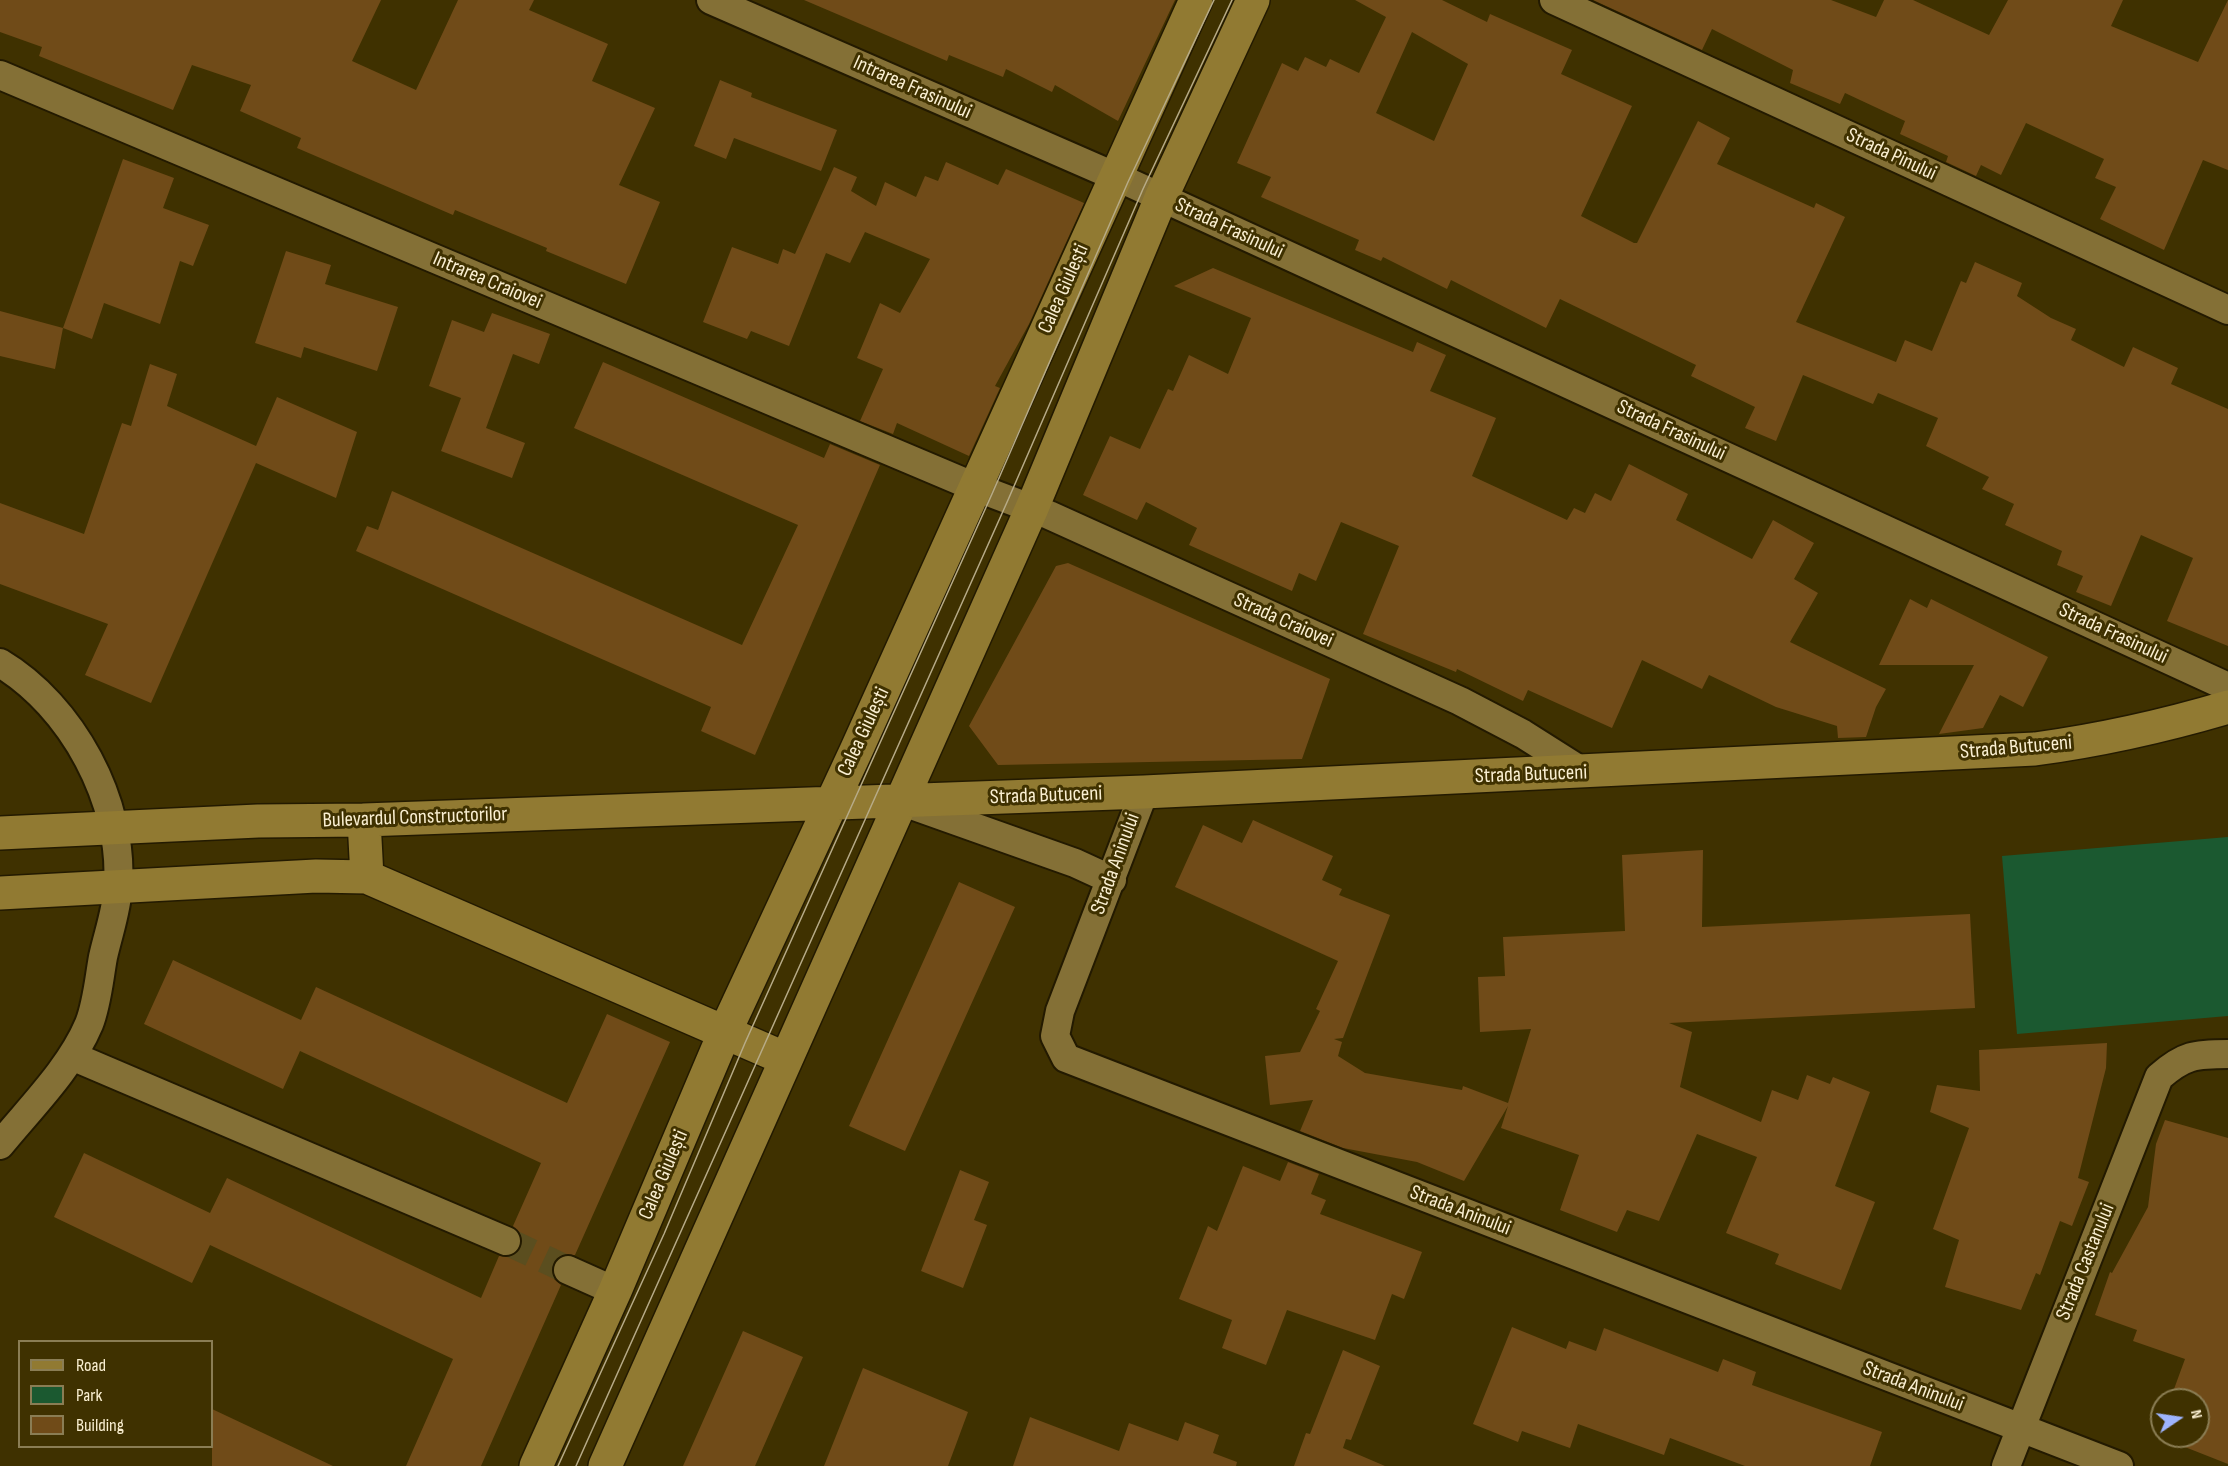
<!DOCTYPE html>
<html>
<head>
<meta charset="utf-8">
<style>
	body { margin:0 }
	#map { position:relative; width:2228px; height:1466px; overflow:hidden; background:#3f3100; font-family:"Sofia Sans Condensed",sans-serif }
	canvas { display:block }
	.legend { position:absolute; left:18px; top:1340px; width:195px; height:108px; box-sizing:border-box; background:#3f3100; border:2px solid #8a7d54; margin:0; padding:8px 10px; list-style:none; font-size:18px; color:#faefd1 }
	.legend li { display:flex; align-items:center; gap:12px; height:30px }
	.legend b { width:30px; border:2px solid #8a7d54 }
	.north { position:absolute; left:2150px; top:1388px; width:60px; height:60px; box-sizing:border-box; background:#3f3100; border:2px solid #8a7d54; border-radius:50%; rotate:77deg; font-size:16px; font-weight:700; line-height:24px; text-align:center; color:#faefd1 }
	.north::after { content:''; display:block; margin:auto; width:21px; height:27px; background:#9eb4fd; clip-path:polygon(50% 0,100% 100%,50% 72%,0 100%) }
</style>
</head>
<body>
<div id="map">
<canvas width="2228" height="1466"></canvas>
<ul class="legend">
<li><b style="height:8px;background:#917a32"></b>Road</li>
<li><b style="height:16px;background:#1b5930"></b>Park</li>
<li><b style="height:16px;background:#704b18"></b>Building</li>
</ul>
<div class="north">N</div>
</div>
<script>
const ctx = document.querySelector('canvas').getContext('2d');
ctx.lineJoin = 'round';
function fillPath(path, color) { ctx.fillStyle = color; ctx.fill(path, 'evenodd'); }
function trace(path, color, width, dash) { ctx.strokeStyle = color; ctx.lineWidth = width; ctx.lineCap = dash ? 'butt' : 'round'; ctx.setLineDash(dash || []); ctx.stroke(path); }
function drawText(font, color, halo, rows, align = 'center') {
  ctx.font = font + ' "Sofia Sans Condensed",sans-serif'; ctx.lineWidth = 6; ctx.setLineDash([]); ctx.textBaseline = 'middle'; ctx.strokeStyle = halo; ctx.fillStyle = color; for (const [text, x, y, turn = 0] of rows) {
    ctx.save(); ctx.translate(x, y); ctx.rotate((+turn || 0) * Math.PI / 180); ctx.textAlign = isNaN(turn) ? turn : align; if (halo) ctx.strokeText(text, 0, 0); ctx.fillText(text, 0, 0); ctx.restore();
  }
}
fillPath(new Path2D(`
	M 2228,837 L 2228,1016 L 2017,1034 L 2002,856 Z`), '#1b5930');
fillPath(new Path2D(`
	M 0,0 L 381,0 L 352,61 L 416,90 L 458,0 L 534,0 L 529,10 L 608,44 L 592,81 L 655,108 L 619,185 L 660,202 L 626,284 L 546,251 L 547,248 L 455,210 L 453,215 L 297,148 L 301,138 L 240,111 L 251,85 L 192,65 L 173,110 L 39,56 L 42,47 L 0,32 Z
	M 804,0 L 1175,0 L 1118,121 L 1055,85 L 1052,92 L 1006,69 L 1003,77 L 949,55 L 947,61 Z
	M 1355,0 L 1442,0 L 1487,22 L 1490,14 L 1572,50 L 1561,74 L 1632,106 L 1581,216 L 1634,243 L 1637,243 L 1698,121 L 1730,138 L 1717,164 L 1814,208 L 1816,203 L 1845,217 L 1796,322 L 1896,362 L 1905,340 L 1932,351 L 1961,281 L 1966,283 L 1975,262 L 2022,283 L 2017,296 L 2051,318 L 2076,329 L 2071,340 L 2124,367 L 2133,347 L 2178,368 L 2171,384 L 2228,409 L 2228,646 L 2167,621 L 2193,558 L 2141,535 L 2111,606 L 2076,592 L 2083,576 L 2057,565 L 2062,551 L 2005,525 L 2014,504 L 1982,489 L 1989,477 L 1926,446 L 1938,418 L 1878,393 L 1873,404 L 1803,375 L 1776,441 L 1745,428 L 1755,407 L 1691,376 L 1696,365 L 1560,299 L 1546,328 L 1451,280 L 1447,289 L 1383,257 L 1381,261 L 1355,250 L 1359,240 L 1261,197 L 1271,177 L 1237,163 L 1282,63 L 1298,71 L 1305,57 L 1326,67 L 1330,59 L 1359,73 L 1386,17 ZM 1412,32 L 1468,64 L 1434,141 L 1376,113 Z
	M 1593,0 L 1831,0 L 1876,17 L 1884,0 L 1913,0 L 1989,35 L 2008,0 L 2123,0 L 2111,26 L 2198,62 L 2228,0 L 2228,170 L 2203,160 L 2164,250 L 2100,219 L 2116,187 L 2095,178 L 2104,159 L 2026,123 L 2001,175 L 1981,165 L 1976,176 L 1946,162 L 1948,156 L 1900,134 L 1905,121 L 1845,93 L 1840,104 L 1790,83 L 1793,70 L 1712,29 L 1702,50 Z
	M 720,80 L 752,93 L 751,97 L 837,130 L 821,171 L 734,138 L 726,159 L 694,146 Z
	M 123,159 L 174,178 L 163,208 L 209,225 L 193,266 L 180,261 L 160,324 L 104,303 L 92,339 L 63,328 Z
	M 946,162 L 998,185 L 1006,169 L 1084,203 L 1029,324 L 995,386 L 1000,388 L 969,456 L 897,423 L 893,434 L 860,421 L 883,369 L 857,358 L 880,303 L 900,313 L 930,259 L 865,232 L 850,263 L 826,253 L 789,346 L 751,331 L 747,339 L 703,322 L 732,247 L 778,264 L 783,249 L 795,254 L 834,167 L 857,177 L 851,191 L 876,206 L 885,182 L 916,197 L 925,176 L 938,181 Z
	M 286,251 L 331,265 L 325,284 L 398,307 L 377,371 L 304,347 L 301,358 L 255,343 Z
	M 1213,268 L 1413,352 L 1417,342 L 1446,355 L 1430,391 L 1496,418 L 1472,476 L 1567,520 L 1574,508 L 1585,513 L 1595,493 L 1611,501 L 1629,464 L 1688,494 L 1676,520 L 1752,559 L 1773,520 L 1814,543 L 1794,579 L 1818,593 L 1790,642 L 1886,689 L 1876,707 L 1866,737 L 1838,738 L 1837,726 L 1776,707 L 1709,675 L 1702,689 L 1642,660 L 1612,728 L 1528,690 L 1523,701 L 1457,669 L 1456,672 L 1363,634 L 1399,546 L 1341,522 L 1316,581 L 1299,573 L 1292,591 L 1189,545 L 1197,528 L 1146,502 L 1137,520 L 1083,495 L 1110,436 L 1140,449 L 1168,389 L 1173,391 L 1189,355 L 1228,374 L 1251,318 L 1174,286 Z
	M 0,311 L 63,328 L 55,369 L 0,356 Z
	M 492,313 L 550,334 L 539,364 L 513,354 L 486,428 L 525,443 L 512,478 L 441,451 L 461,398 L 429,386 L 452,320 L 484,332 Z
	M 603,362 L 824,458 L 830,444 L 880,465 L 755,755 L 701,731 L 711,707 L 356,551 L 367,526 L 378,530 L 392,491 L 742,645 L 798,525 L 574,428 Z
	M 150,364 L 177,374 L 167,406 L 256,446 L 277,397 L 357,432 L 336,498 L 256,463 L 151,703 L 85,675 L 108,624 L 0,584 L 0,503 L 84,534 L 122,423 L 131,426 Z
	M 1068,563 L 1330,679 L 1302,759 L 998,765 L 969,726 L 1056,566 Z
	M 1910,599 L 1927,608 L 1931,599 L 2048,657 L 2023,707 L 2000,695 L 1983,728 L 1939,734 L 1974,665 L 1879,665 Z
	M 1253,820 L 1333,856 L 1322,880 L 1342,889 L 1339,895 L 1390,915 L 1343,1038 L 1334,1039 L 1342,1042 L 1338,1056 L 1365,1073 L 1462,1090 L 1463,1086 L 1508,1103 L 1531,1029 L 1480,1032 L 1478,977 L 1505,976 L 1503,937 L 1625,931 L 1622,855 L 1703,850 L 1702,927 L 1970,914 L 1975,1008 L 1669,1023 L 1692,1032 L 1680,1087 L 1761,1122 L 1772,1090 L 1798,1100 L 1807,1075 L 1830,1084 L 1833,1077 L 1870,1092 L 1835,1186 L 1875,1202 L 1841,1290 L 1775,1264 L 1779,1254 L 1726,1233 L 1757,1157 L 1697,1134 L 1659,1221 L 1627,1210 L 1617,1232 L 1560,1210 L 1579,1155 L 1501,1128 L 1508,1106 L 1464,1181 L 1417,1162 L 1343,1148 L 1300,1131 L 1313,1100 L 1270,1105 L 1265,1056 L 1300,1052 L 1320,1011 L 1316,1009 L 1338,961 L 1175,887 L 1203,825 L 1242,843 Z
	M 959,882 L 1015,907 L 905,1151 L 849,1126 Z
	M 173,960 L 301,1020 L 316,987 L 567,1103 L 607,1014 L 670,1042 L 575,1255 L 559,1256 L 553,1264 L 554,1279 L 561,1285 L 481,1466 L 406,1466 L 453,1359 L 210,1245 L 192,1283 L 54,1217 L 84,1153 L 210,1213 L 227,1178 L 481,1298 L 499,1256 L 509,1257 L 521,1248 L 522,1238 L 513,1226 L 541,1163 L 300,1051 L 283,1089 L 144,1024 Z
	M 2107,1043 L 2106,1068 L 2078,1178 L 2089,1182 L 2072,1226 L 2060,1221 L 2040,1275 L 2036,1273 L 2021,1310 L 1945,1287 L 1959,1240 L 1933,1229 L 1969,1128 L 1930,1112 L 1937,1085 L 1980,1091 L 1979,1050 Z
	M 2165,1120 L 2228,1138 L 2228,1464 L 2157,1436 L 2162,1422 L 2162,1436 L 2198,1436 L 2198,1400 L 2170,1400 L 2185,1359 L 2133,1341 L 2137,1330 L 2095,1315 L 2110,1272 L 2112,1273 L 2148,1207 L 2156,1144 Z
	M 1288,1162 L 1319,1174 L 1311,1194 L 1326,1200 L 1320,1214 L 1422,1252 L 1404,1299 L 1392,1294 L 1375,1340 L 1287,1310 L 1266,1365 L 1222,1348 L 1232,1320 L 1179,1299 L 1208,1226 L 1217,1231 L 1243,1166 L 1280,1181 Z
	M 960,1170 L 989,1182 L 974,1220 L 987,1225 L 963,1288 L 921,1271 Z
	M 1512,1327 L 1566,1349 L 1569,1341 L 1596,1351 L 1604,1328 L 1718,1372 L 1723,1359 L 1756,1372 L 1752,1385 L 1882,1432 L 1870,1466 L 1745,1466 L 1670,1438 L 1664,1455 L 1578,1424 L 1570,1448 L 1522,1431 L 1518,1442 L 1473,1424 Z
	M 743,1331 L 803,1357 L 755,1466 L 683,1466 Z
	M 1343,1350 L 1380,1366 L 1351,1440 L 1346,1439 L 1343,1448 L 1385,1466 L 1294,1466 L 1306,1433 L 1310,1434 Z
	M 863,1368 L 968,1412 L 948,1466 L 824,1466 Z
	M 212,1409 L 333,1466 L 212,1466 Z
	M 1030,1417 L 1119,1451 L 1129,1423 L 1178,1441 L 1185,1422 L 1219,1435 L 1213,1453 L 1237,1462 L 1236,1466 L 1013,1466 Z`), '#704b18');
trace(new Path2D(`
	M 506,1241 L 568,1270`), '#5b4e1f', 28, [28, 14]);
const street = new Path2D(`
	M 711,0 L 1128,182 L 2228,687
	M 1554,0 L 2228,310
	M 0,75 L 975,487 L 1049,515 L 1460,701 L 1523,734 L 1583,772
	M 0,663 C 72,706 124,802 118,886 C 117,910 108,934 103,957 C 99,979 97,1004 89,1024 C 70,1069 31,1107 0,1145
	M 1144,792 L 1060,1011 L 1055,1036 L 1066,1058 L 2119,1466
	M 906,803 L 1075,863 L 1112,880
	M 72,1056 L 506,1241
	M 568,1270 L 615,1291
	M 2006,1466 L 2159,1077 C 2184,1055 2195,1054 2228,1054`);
const secondary = new Path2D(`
	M 364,820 L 367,877
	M 0,833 L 258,821 L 364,820 L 1144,792 L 2035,749 C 2101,740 2164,726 2228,707
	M 0,893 L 316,876 L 367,877 L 786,1059
	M 536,1466 L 615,1291 L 724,1034 L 855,753 L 1196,0
	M 605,1466 L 1032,508 L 1161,198 L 1253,0`);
trace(street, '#231a00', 32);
trace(secondary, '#231a00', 36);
trace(street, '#847036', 28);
trace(secondary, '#917a32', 33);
trace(new Path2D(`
	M 558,1466 L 664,1234 L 745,1043 L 992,494 L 1128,182 L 1214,0
	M 576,1466 L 1008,500 L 1143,189 L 1232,0`), '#b7ab87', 1.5);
drawText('21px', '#faefd1', '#3f3100', [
	["Intrarea Frasinului",912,88,24],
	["Strada Pinului",1891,155,25],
	["Strada Frasinului",1229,229,25],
	["Intrarea Craiovei",487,281,23],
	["Calea Giulești",1064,289,-66],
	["Strada Frasinului",1671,431,25],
	["Strada Craiovei",1283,621,24],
	["Strada Frasinului",2113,634,25],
	["Calea Giulești",864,732,-65],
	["Strada Butuceni",2016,748,-5],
	["Strada Butuceni",1531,775,-2],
	["Strada Butuceni",1046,796,-2],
	["Bulevardul Constructorilor",415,818,-2],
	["Strada Aninului",1116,864,-70],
	["Calea Giulești",664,1175,-67],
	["Strada Aninului",1460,1211,21],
	["Strada Castanului",2086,1262,-68],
	["Strada Aninului",1913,1387,21]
]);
</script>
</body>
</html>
